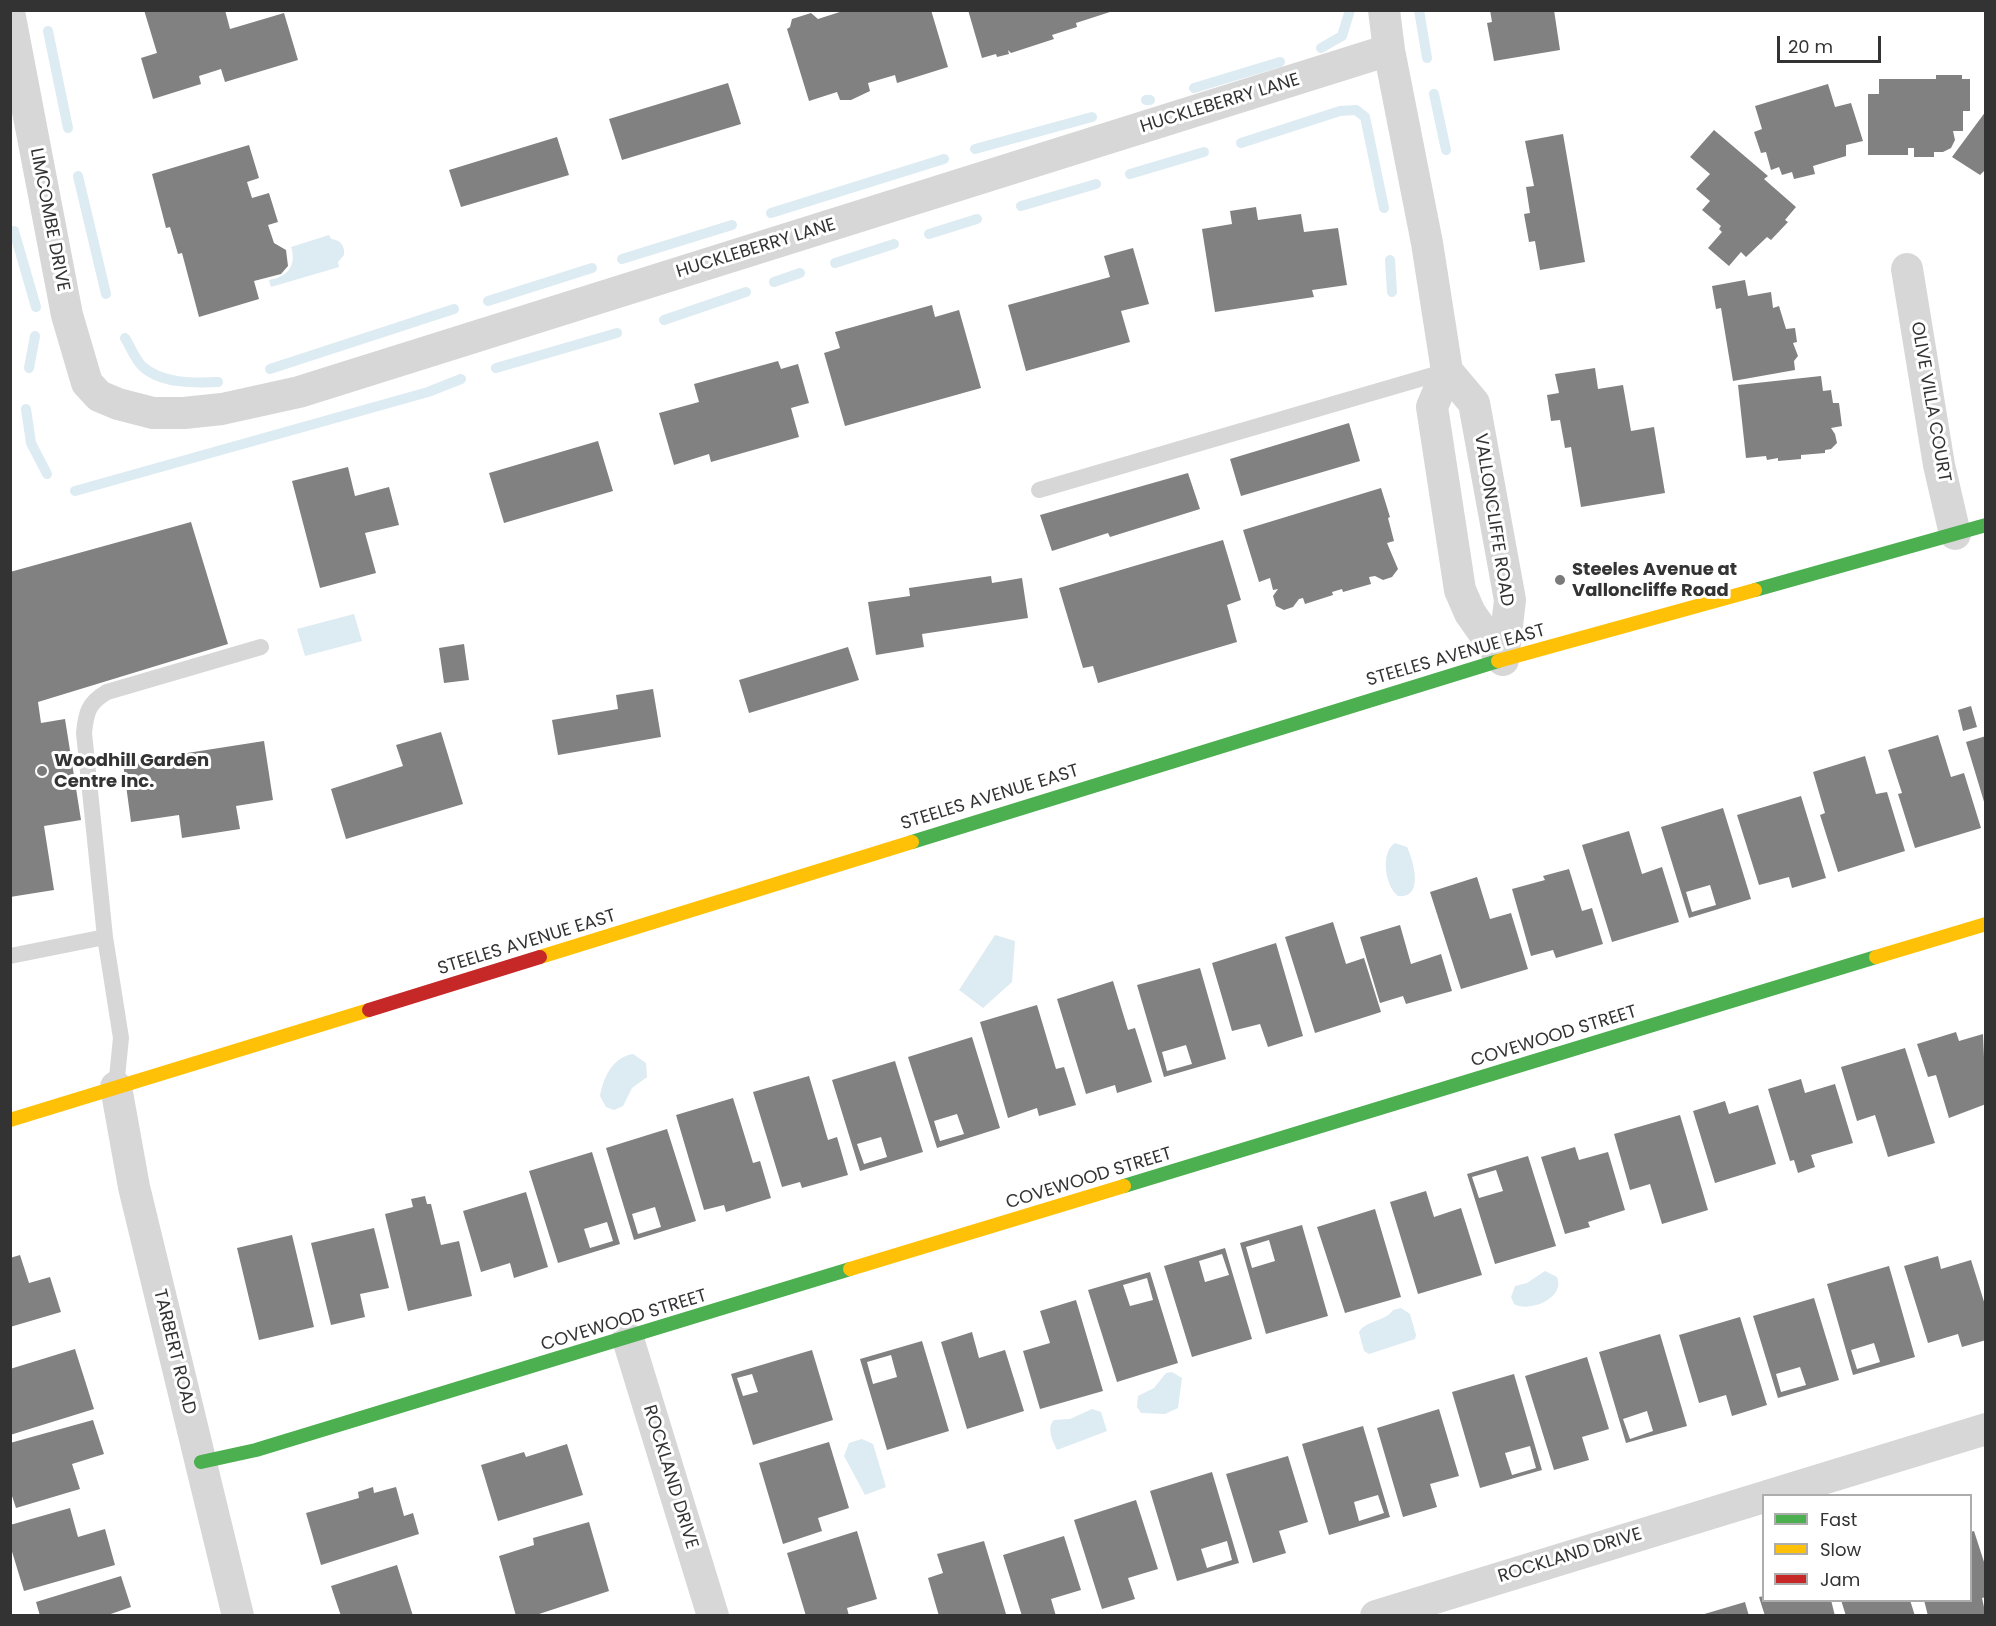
<!DOCTYPE html>
<html>
<head>
<meta charset="utf-8">
<style>
	body { margin:0 }
	#map { position:relative; width:1996px; height:1626px; overflow:hidden; background:#fff; font-family:Poppins,sans-serif }
	canvas { display:block }
	.frame { position:absolute; inset:0; border:12px solid #333; pointer-events:none }
	.legend { position:absolute; left:1762px; top:1494px; width:210px; height:108px; box-sizing:border-box; background:#fff; border:2px solid #adadad; margin:0; padding:8px 10px; list-style:none; font-size:18px; color:#333 }
	.legend li { display:flex; align-items:center; gap:12px; height:30px }
	.legend b { width:30px; border:2px solid #adadad }
	.scale { position:absolute; left:1777px; top:36px; width:104px; height:27px; box-sizing:border-box; border:3px solid #333; border-top:0; padding-left:8px; font-size:18px; line-height:21px; white-space:nowrap; color:#333; -webkit-text-stroke:4px #fff; paint-order:stroke }
</style>
</head>
<body>
<div id="map">
<canvas width="1996" height="1626"></canvas>
<div class="frame"></div>
<ul class="legend">
<li><b style="height:8px;background:#4caf50"></b>Fast</li>
<li><b style="height:8px;background:#ffc107"></b>Slow</li>
<li><b style="height:8px;background:#c62828"></b>Jam</li>
</ul>
<div class="scale">20 m</div>
</div>
<script>
const ctx = document.querySelector('canvas').getContext('2d');
ctx.lineJoin = 'round';
function fillPath(path, color) { ctx.fillStyle = color; ctx.fill(path, 'evenodd'); }
function trace(path, color, width, dash) { ctx.strokeStyle = color; ctx.lineWidth = width; ctx.lineCap = dash ? 'butt' : 'round'; ctx.setLineDash(dash || []); ctx.stroke(path); }
function drawText(font, color, halo, rows, align = 'center') {
  ctx.font = font + ' Poppins,sans-serif'; ctx.lineWidth = 6; ctx.setLineDash([]); ctx.textBaseline = 'middle'; ctx.strokeStyle = halo; ctx.fillStyle = color; for (const [text, x, y, turn = 0] of rows) {
    ctx.save(); ctx.translate(x, y); ctx.rotate((+turn || 0) * Math.PI / 180); ctx.textAlign = isNaN(turn) ? turn : align; if (halo) ctx.strokeText(text, 0, 0); ctx.fillText(text, 0, 0); ctx.restore();
  }
}
fillPath(new Path2D(`
	M 329,235 L 331,239 C 340,240 345,245 344,255 L 338,262 L 339,267 L 271,287 L 269,280 C 288,277 297,265 291,247 Z
	M 354,614 L 362,641 L 305,656 L 297,629 Z
	M 1395,843 L 1407,847 C 1414,862 1424,899 1398,896 C 1385,886 1380,852 1395,843 Z
	M 995,935 L 1015,941 L 1012,982 L 983,1008 L 959,990 Z
	M 633,1054 L 646,1063 L 647,1077 L 632,1088 L 623,1106 L 614,1110 L 606,1107 L 600,1096 C 603,1079 612,1057 633,1054 Z
	M 1545,1271 L 1557,1277 C 1566,1298 1529,1313 1514,1304 L 1511,1297 L 1515,1286 L 1527,1283 Z
	M 1401,1308 L 1410,1314 L 1416,1335 L 1415,1339 L 1369,1354 L 1364,1351 L 1359,1332 C 1366,1320 1385,1322 1393,1310 Z
	M 1172,1372 L 1182,1378 L 1178,1408 L 1165,1414 L 1141,1413 L 1137,1407 L 1138,1396 L 1154,1388 L 1166,1373 Z
	M 1092,1409 L 1101,1412 L 1107,1431 L 1057,1450 C 1053,1441 1046,1428 1054,1420 L 1070,1419 Z
	M 862,1439 L 873,1444 L 886,1487 L 865,1495 L 844,1456 L 849,1443 Z`), '#ddebf3');
trace(new Path2D(`
	M 1419,10 L 1427,58
	M 48,31 L 68,128
	M 1321,48 L 1342,36 L 1350,10
	M 1194,88 L 1280,62
	M 1434,94 L 1446,150
	M 1146,100 L 1150,100
	M 1241,143 L 1340,111 L 1356,110 L 1365,117 L 1384,208
	M 975,149 L 1092,117
	M 1130,174 L 1204,152
	M 78,176 L 106,294
	M 1021,206 L 1096,184
	M 771,213 L 944,159
	M 14,231 L 36,307
	M 929,234 L 977,219
	M 622,259 L 732,225
	M 1390,260 L 1392,292
	M 835,263 L 894,244
	M 774,282 L 800,273
	M 488,301 L 592,268
	M 664,320 L 746,292
	M 125,338 C 130,346 135,359 142,366 C 161,384 194,383 218,382
	M 29,368 L 35,336
	M 496,368 L 617,333
	M 270,369 L 454,309
	M 26,409 L 31,443 L 47,474
	M 75,491 L 428,392 L 461,379`), '#ddebf3', 10);
fillPath(new Path2D(`
	M 144,10 L 225,10 L 230,29 L 284,13 L 298,60 L 225,82 L 221,69 L 199,76 L 201,84 L 153,99 L 141,58 L 157,53 Z
	M 846,10 L 931,10 L 948,67 L 897,83 L 895,75 L 868,83 L 870,91 L 851,100 L 840,100 L 837,92 L 809,101 L 787,29 L 790,27 L 792,19 L 811,13 L 818,19 Z
	M 968,10 L 1109,10 L 1110,12 L 1076,23 L 1077,27 L 1052,35 L 1054,39 L 1011,53 L 1008,50 L 1009,54 L 997,57 L 996,54 L 982,58 Z
	M 1490,10 L 1554,10 L 1560,50 L 1494,61 L 1487,23 L 1492,22 Z
	M 1936,75 L 1962,75 L 1962,79 L 1970,79 L 1970,111 L 1963,111 L 1963,131 L 1953,131 L 1955,140 L 1951,148 L 1943,152 L 1934,152 L 1934,157 L 1914,157 L 1914,148 L 1908,148 L 1908,155 L 1868,155 L 1868,94 L 1879,94 L 1879,79 L 1936,79 Z
	M 728,83 L 741,124 L 622,160 L 609,119 Z
	M 1828,84 L 1835,107 L 1851,103 L 1863,141 L 1846,145 L 1846,156 L 1813,166 L 1815,174 L 1794,179 L 1792,172 L 1782,175 L 1779,167 L 1771,170 L 1766,152 L 1761,153 L 1754,132 L 1762,129 L 1755,106 Z
	M 1986,111 L 1986,169 L 1980,175 L 1952,157 Z
	M 1714,130 L 1768,176 L 1764,179 L 1796,207 L 1785,220 L 1788,222 L 1771,240 L 1767,237 L 1746,257 L 1741,252 L 1729,266 L 1708,248 L 1722,232 L 1719,229 L 1721,226 L 1702,210 L 1710,201 L 1696,189 L 1710,174 L 1690,157 Z
	M 1563,134 L 1585,262 L 1540,270 L 1535,241 L 1529,242 L 1524,214 L 1530,213 L 1526,187 L 1534,186 L 1525,141 Z
	M 557,137 L 569,175 L 461,207 L 449,170 Z
	M 249,145 L 259,178 L 247,182 L 252,198 L 269,193 L 278,222 L 268,225 L 274,243 L 286,250 L 288,266 L 281,274 L 254,281 L 259,299 L 199,317 L 182,253 L 178,254 L 170,227 L 166,228 L 152,174 Z
	M 1256,207 L 1258,220 L 1301,214 L 1304,232 L 1338,228 L 1347,285 L 1312,290 L 1314,297 L 1215,312 L 1202,229 L 1232,224 L 1230,211 Z
	M 1133,248 L 1149,304 L 1121,311 L 1130,342 L 1026,371 L 1008,305 L 1110,277 L 1104,256 Z
	M 1745,280 L 1748,296 L 1771,292 L 1773,308 L 1779,306 L 1786,329 L 1795,328 L 1797,342 L 1793,343 L 1798,356 L 1794,361 L 1795,370 L 1733,381 L 1721,308 L 1716,309 L 1712,286 Z
	M 932,305 L 935,317 L 959,310 L 981,388 L 845,426 L 824,353 L 840,348 L 835,332 Z
	M 778,361 L 781,369 L 798,364 L 809,403 L 791,408 L 799,437 L 711,462 L 709,454 L 674,465 L 659,413 L 699,402 L 694,384 Z
	M 1595,368 L 1598,389 L 1623,385 L 1631,431 L 1654,427 L 1665,493 L 1581,507 L 1571,447 L 1565,448 L 1560,420 L 1551,421 L 1547,395 L 1559,393 L 1555,374 Z
	M 1821,376 L 1823,391 L 1831,390 L 1833,403 L 1839,403 L 1842,426 L 1831,428 L 1835,434 L 1837,443 L 1831,449 L 1825,450 L 1825,453 L 1801,455 L 1801,459 L 1778,461 L 1778,458 L 1767,460 L 1766,456 L 1746,458 L 1738,385 Z
	M 1349,423 L 1360,461 L 1241,496 L 1230,459 Z
	M 598,441 L 613,491 L 504,523 L 489,473 Z
	M 348,467 L 355,496 L 389,487 L 399,525 L 365,533 L 376,573 L 320,588 L 292,481 Z
	M 1188,473 L 1200,509 L 1110,537 L 1108,533 L 1052,551 L 1040,515 Z
	M 1381,488 L 1390,517 L 1388,518 L 1394,541 L 1387,543 L 1398,569 L 1392,577 L 1383,580 L 1375,576 L 1369,577 L 1371,584 L 1343,592 L 1342,589 L 1332,592 L 1333,595 L 1305,604 L 1303,598 L 1299,599 L 1293,607 L 1284,610 L 1276,606 L 1273,596 L 1278,589 L 1273,590 L 1270,578 L 1259,582 L 1243,530 Z
	M 191,522 L 228,644 L 38,702 L 41,723 L 65,719 L 81,820 L 44,826 L 54,890 L 10,897 L 10,572 Z
	M 1223,540 L 1241,600 L 1227,605 L 1237,642 L 1098,683 L 1093,666 L 1083,668 L 1059,588 Z
	M 991,576 L 992,583 L 1022,578 L 1028,618 L 922,634 L 924,647 L 876,655 L 868,602 L 910,596 L 909,588 Z
	M 464,644 L 469,680 L 444,683 L 439,648 Z
	M 848,647 L 859,680 L 749,713 L 739,680 Z
	M 653,689 L 661,737 L 558,755 L 552,720 L 618,709 L 616,695 Z
	M 1971,706 L 1977,727 L 1963,731 L 1958,710 Z
	M 441,732 L 463,804 L 346,839 L 331,789 L 403,766 L 396,745 Z
	M 1938,735 L 1951,777 L 1964,773 L 1981,828 L 1915,848 L 1898,794 L 1902,793 L 1888,750 Z
	M 1986,736 L 1986,805 L 1985,805 L 1966,742 Z
	M 264,741 L 273,800 L 236,806 L 240,829 L 182,838 L 179,815 L 131,822 L 123,763 Z
	M 1865,756 L 1876,794 L 1887,792 L 1905,851 L 1838,872 L 1820,815 L 1825,813 L 1813,772 Z
	M 1801,796 L 1826,878 L 1792,888 L 1789,877 L 1759,885 L 1737,815 Z
	M 1723,808 L 1751,899 L 1689,918 L 1661,827 ZM 1710,885 L 1716,905 L 1692,912 L 1686,892 Z
	M 1629,831 L 1642,874 L 1662,867 L 1679,922 L 1612,942 L 1582,845 Z
	M 1569,869 L 1582,911 L 1592,908 L 1603,944 L 1556,958 L 1553,950 L 1531,956 L 1512,889 L 1545,880 L 1543,876 Z
	M 1477,877 L 1490,919 L 1511,913 L 1528,969 L 1461,989 L 1430,892 Z
	M 1333,922 L 1346,964 L 1364,958 L 1381,1012 L 1315,1033 L 1285,937 Z
	M 1400,925 L 1411,964 L 1441,954 L 1452,991 L 1406,1004 L 1403,996 L 1380,1003 L 1360,937 Z
	M 1276,943 L 1303,1036 L 1268,1047 L 1260,1024 L 1232,1031 L 1212,963 Z
	M 1200,968 L 1226,1059 L 1164,1077 L 1137,985 ZM 1186,1045 L 1192,1064 L 1167,1071 L 1162,1052 Z
	M 1113,981 L 1128,1030 L 1135,1028 L 1152,1082 L 1117,1093 L 1115,1085 L 1086,1094 L 1057,999 Z
	M 1037,1005 L 1056,1069 L 1064,1067 L 1076,1105 L 1039,1116 L 1037,1108 L 1008,1118 L 980,1022 Z
	M 1956,1032 L 1959,1041 L 1983,1034 L 1986,1104 L 1949,1118 L 1936,1075 L 1928,1077 L 1917,1044 Z
	M 972,1037 L 1000,1128 L 937,1148 L 908,1057 ZM 957,1114 L 964,1134 L 940,1141 L 934,1121 Z
	M 1905,1048 L 1935,1143 L 1888,1157 L 1875,1115 L 1857,1121 L 1841,1067 Z
	M 895,1061 L 923,1152 L 860,1171 L 832,1080 ZM 881,1137 L 887,1157 L 864,1164 L 857,1144 Z
	M 809,1076 L 828,1140 L 837,1137 L 848,1175 L 802,1188 L 800,1182 L 782,1187 L 753,1092 Z
	M 1801,1079 L 1805,1093 L 1835,1084 L 1853,1143 L 1811,1155 L 1815,1167 L 1798,1173 L 1794,1160 L 1790,1161 L 1768,1089 Z
	M 733,1098 L 753,1163 L 760,1161 L 771,1198 L 726,1212 L 724,1205 L 704,1210 L 676,1115 Z
	M 1725,1101 L 1729,1114 L 1758,1105 L 1776,1164 L 1715,1183 L 1693,1111 Z
	M 1680,1115 L 1708,1210 L 1662,1224 L 1650,1184 L 1630,1190 L 1614,1134 Z
	M 667,1129 L 696,1221 L 634,1240 L 606,1148 ZM 655,1207 L 661,1227 L 638,1234 L 632,1214 Z
	M 1575,1147 L 1579,1160 L 1608,1152 L 1625,1210 L 1588,1222 L 1590,1227 L 1565,1234 L 1541,1157 Z
	M 592,1152 L 620,1244 L 558,1263 L 529,1171 ZM 607,1222 L 613,1241 L 590,1248 L 584,1229 Z
	M 1528,1156 L 1556,1246 L 1495,1264 L 1467,1174 ZM 1496,1170 L 1503,1191 L 1479,1198 L 1472,1177 Z
	M 1426,1191 L 1434,1217 L 1461,1208 L 1482,1275 L 1418,1294 L 1390,1202 Z
	M 526,1192 L 548,1267 L 514,1278 L 510,1263 L 481,1272 L 463,1211 Z
	M 425,1196 L 427,1204 L 431,1204 L 441,1245 L 459,1241 L 472,1296 L 408,1311 L 385,1214 L 413,1207 L 411,1199 Z
	M 1375,1209 L 1401,1297 L 1345,1313 L 1317,1227 Z
	M 1302,1225 L 1328,1316 L 1266,1334 L 1240,1243 ZM 1269,1240 L 1275,1261 L 1252,1268 L 1246,1247 Z
	M 374,1228 L 389,1288 L 360,1294 L 365,1317 L 331,1325 L 311,1243 Z
	M 292,1235 L 314,1327 L 259,1340 L 237,1248 Z
	M 1225,1248 L 1252,1339 L 1192,1357 L 1164,1266 ZM 1222,1254 L 1229,1275 L 1205,1282 L 1199,1261 Z
	M 20,1255 L 29,1283 L 50,1277 L 61,1312 L 10,1327 L 10,1258 Z
	M 1938,1256 L 1941,1269 L 1971,1260 L 1986,1308 L 1986,1340 L 1962,1347 L 1958,1334 L 1928,1343 L 1904,1266 Z
	M 1889,1266 L 1915,1357 L 1853,1375 L 1827,1284 ZM 1874,1343 L 1880,1362 L 1857,1369 L 1851,1350 Z
	M 1150,1272 L 1178,1363 L 1117,1382 L 1088,1290 ZM 1147,1278 L 1153,1300 L 1130,1306 L 1123,1285 Z
	M 1814,1298 L 1839,1380 L 1778,1398 L 1753,1316 ZM 1800,1367 L 1806,1385 L 1781,1392 L 1776,1374 Z
	M 1076,1300 L 1103,1391 L 1040,1409 L 1023,1351 L 1050,1343 L 1040,1311 Z
	M 1740,1317 L 1767,1405 L 1732,1416 L 1726,1395 L 1699,1403 L 1679,1335 Z
	M 972,1332 L 979,1358 L 1005,1350 L 1024,1411 L 967,1429 L 941,1342 Z
	M 1660,1334 L 1687,1426 L 1626,1443 L 1599,1352 ZM 1647,1411 L 1653,1431 L 1630,1439 L 1623,1419 Z
	M 922,1341 L 949,1431 L 887,1450 L 860,1359 ZM 891,1355 L 897,1377 L 873,1384 L 867,1362 Z
	M 75,1349 L 94,1409 L 10,1435 L 10,1369 Z
	M 812,1350 L 833,1420 L 753,1445 L 731,1374 ZM 752,1374 L 758,1392 L 743,1396 L 737,1378 Z
	M 1587,1357 L 1609,1429 L 1582,1437 L 1589,1460 L 1554,1470 L 1525,1376 Z
	M 1514,1374 L 1542,1470 L 1480,1488 L 1452,1392 ZM 1530,1446 L 1536,1468 L 1512,1475 L 1505,1453 Z
	M 1439,1409 L 1459,1476 L 1430,1484 L 1437,1507 L 1403,1517 L 1377,1428 Z
	M 93,1420 L 104,1454 L 72,1464 L 80,1489 L 16,1508 L 10,1490 L 10,1443 Z
	M 1363,1426 L 1390,1517 L 1329,1535 L 1302,1444 ZM 1378,1495 L 1384,1513 L 1359,1521 L 1354,1502 Z
	M 829,1442 L 849,1508 L 818,1518 L 822,1531 L 783,1544 L 759,1463 Z
	M 567,1444 L 583,1495 L 498,1521 L 481,1465 L 524,1452 L 526,1457 Z
	M 1288,1456 L 1308,1522 L 1279,1531 L 1286,1553 L 1253,1563 L 1226,1474 Z
	M 1212,1472 L 1239,1563 L 1177,1581 L 1150,1491 ZM 1227,1541 L 1232,1560 L 1207,1568 L 1201,1549 Z
	M 373,1487 L 374,1493 L 396,1487 L 404,1516 L 413,1513 L 419,1534 L 321,1565 L 306,1513 L 359,1498 L 358,1492 Z
	M 1136,1500 L 1158,1569 L 1128,1578 L 1135,1599 L 1102,1609 L 1074,1520 Z
	M 70,1508 L 78,1537 L 105,1529 L 115,1565 L 24,1591 L 10,1545 L 10,1525 Z
	M 589,1522 L 609,1591 L 533,1616 L 516,1616 L 499,1556 L 534,1545 L 533,1538 Z
	M 857,1531 L 877,1599 L 847,1608 L 849,1616 L 806,1616 L 787,1553 Z
	M 1974,1531 L 1986,1568 L 1986,1597 L 1982,1598 L 1986,1616 L 1928,1616 L 1924,1600 L 1970,1600 L 1970,1532 Z
	M 1064,1536 L 1081,1590 L 1051,1599 L 1056,1616 L 1022,1616 L 1003,1555 Z
	M 984,1541 L 1006,1614 L 939,1616 L 928,1578 L 943,1573 L 937,1554 Z
	M 397,1565 L 413,1616 L 341,1616 L 331,1586 Z
	M 121,1576 L 131,1607 L 105,1616 L 40,1616 L 36,1602 Z
	M 1764,1596 L 1764,1600 L 1831,1600 L 1835,1616 L 1765,1616 L 1759,1597 Z
	M 1841,1600 L 1910,1600 L 1915,1616 L 1846,1616 Z
	M 1745,1602 L 1749,1616 L 1701,1616 L 1701,1615 Z`), '#818181');
trace(new Path2D(`
	M 1039,490 L 1447,371
	M 10,956 L 105,937
	M 116,1087 L 121,1038 L 105,937 L 84,733 C 86,713 88,703 107,692 L 261,647`), '#d7d7d7', 16);
trace(new Path2D(`
	M 1384,10 L 1389,50 L 1427,243 L 1447,371 L 1474,403 L 1510,600 L 1503,660
	M 10,17 L 67,315 L 87,383 L 99,396 L 118,404 L 153,413 L 184,413 L 222,409 L 299,392 L 1389,50
	M 1907,269 L 1939,465 L 1955,534
	M 1447,371 L 1432,407 L 1460,590 L 1470,613 L 1503,660
	M 116,1087 L 134,1187 L 238,1616
	M 628,1339 L 713,1616
	M 1767,1496 L 1986,1429
	M 1376,1616 L 1764,1497`), '#d7d7d7', 32);
trace(new Path2D(`
	M 1755,590 L 1986,525
	M 912,842 L 1498,661
	M 1124,1186 L 1876,957
	M 201,1462 L 256,1450 L 850,1269`), '#4caf50', 14);
trace(new Path2D(`
	M 1498,661 L 1755,590
	M 540,957 L 912,842
	M 1876,957 L 1986,924
	M 10,1120 L 369,1010
	M 850,1269 L 1124,1186`), '#ffc107', 14);
trace(new Path2D(`
	M 369,1010 L 540,957`), '#c62828', 14);
for (const [x, y, r, color] of [
	[1560,580,6,"#7a7a7a"],
	[42,771,6,"#7a7a7a"]
]) { const dot = new Path2D(); dot.arc(x, y, r, 0, 2 * Math.PI); ctx.fillStyle = color; ctx.fill(dot); trace(dot, '#fff', 2); }
drawText('18px', '#333', '#fff', [
	["HUCKLEBERRY LANE",1220,104,-17],
	["LIMCOMBE DRIVE",49,220,79],
	["HUCKLEBERRY LANE",756,249,-17],
	["OLIVE VILLA COURT",1930,402,80],
	["VALLONCLIFFE ROAD",1493,520,81],
	["STEELES AVENUE EAST",1456,656,-16],
	["STEELES AVENUE EAST",990,798,-17],
	["STEELES AVENUE EAST",527,943,-17],
	["COVEWOOD STREET",1554,1037,-17],
	["COVEWOOD STREET",1089,1179,-17],
	["COVEWOOD STREET",624,1321,-17],
	["TARBERT ROAD",174,1352,76],
	["ROCKLAND DRIVE",670,1477,73],
	["ROCKLAND DRIVE",1570,1556,-17]
]);
drawText('bold 18px', '#333', '#fff', [
	["Steeles Avenue at",1572,570],
	["Valloncliffe Road",1572,591],
	["Woodhill Garden",54,761],
	["Centre Inc.",54,782]
], 'left');
</script>
</body>
</html>
